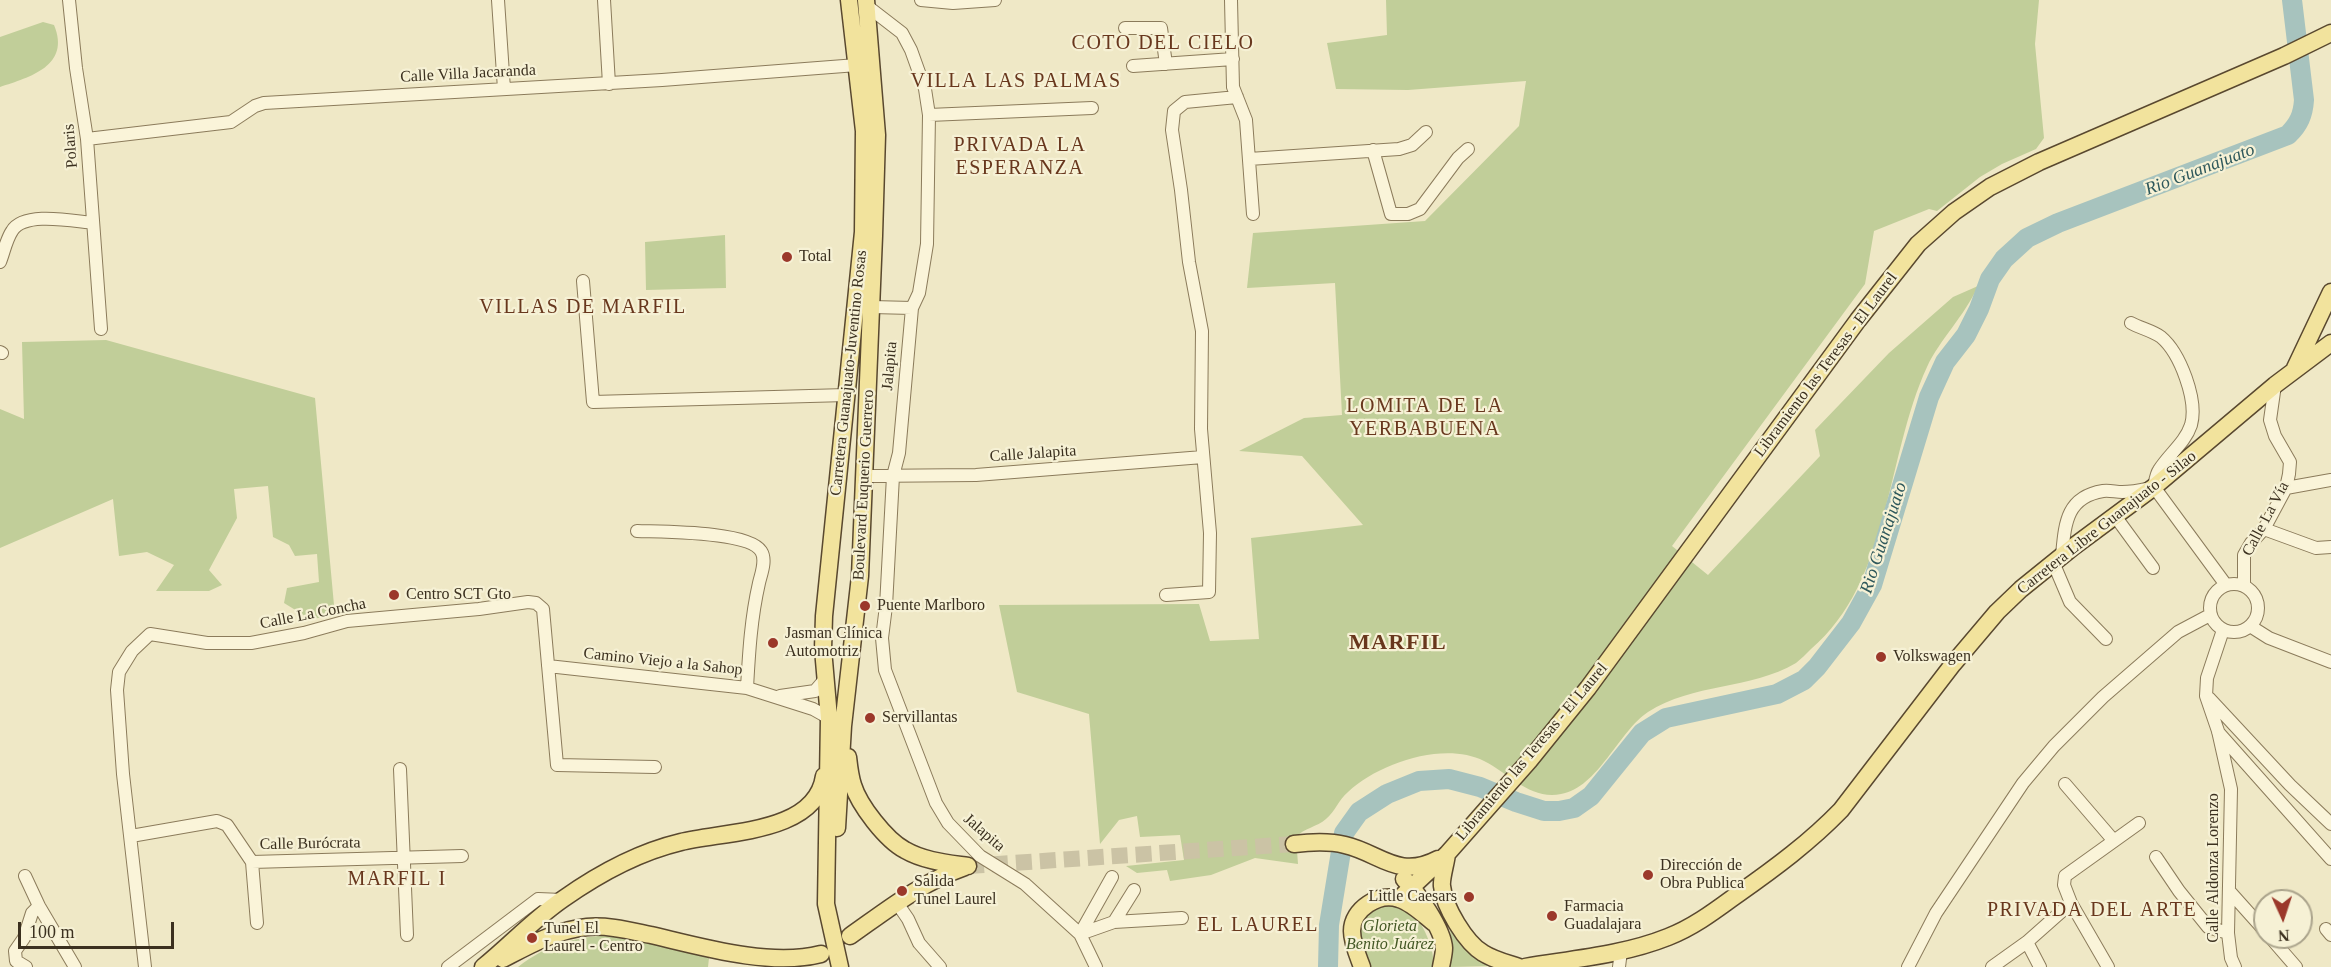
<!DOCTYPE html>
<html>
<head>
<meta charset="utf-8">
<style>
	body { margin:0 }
	#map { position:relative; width:2331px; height:967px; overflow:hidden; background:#efe8c6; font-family:"Times New Roman",serif }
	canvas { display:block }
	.north { position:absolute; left:2253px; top:889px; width:60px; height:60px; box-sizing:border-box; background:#f6f1d5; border:2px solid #aba48c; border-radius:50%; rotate:177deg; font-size:16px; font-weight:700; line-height:24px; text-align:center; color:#3b301f }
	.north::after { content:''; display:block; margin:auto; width:21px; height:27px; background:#9b382a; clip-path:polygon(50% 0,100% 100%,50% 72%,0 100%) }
	.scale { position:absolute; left:18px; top:922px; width:156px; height:27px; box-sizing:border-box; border:3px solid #3b301f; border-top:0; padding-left:8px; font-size:18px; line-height:21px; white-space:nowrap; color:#3b301f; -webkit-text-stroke:4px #f6f1d5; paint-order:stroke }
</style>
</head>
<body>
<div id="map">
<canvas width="2331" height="967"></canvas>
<div class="north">N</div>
<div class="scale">100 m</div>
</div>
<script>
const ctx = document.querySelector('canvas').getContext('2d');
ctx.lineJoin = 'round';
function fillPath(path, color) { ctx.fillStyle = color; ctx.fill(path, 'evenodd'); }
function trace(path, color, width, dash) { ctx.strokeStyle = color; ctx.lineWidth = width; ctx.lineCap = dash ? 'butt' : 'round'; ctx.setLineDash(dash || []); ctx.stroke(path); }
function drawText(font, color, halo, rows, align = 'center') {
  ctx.font = font + ' "Times New Roman",serif'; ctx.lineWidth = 4.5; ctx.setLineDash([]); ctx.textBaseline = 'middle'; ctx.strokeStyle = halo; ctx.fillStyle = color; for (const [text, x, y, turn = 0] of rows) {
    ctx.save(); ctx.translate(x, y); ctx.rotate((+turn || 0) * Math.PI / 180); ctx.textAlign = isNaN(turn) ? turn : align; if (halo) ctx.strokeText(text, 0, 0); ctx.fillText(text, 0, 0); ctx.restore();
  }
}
fillPath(new Path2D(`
	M 1386,0 L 2039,0 L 2035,44 L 2044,138 L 2036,149 L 2002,164 L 1980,177 L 1937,211 L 1929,209 L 1874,231 L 1865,284 L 1672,546 L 1708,575 L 1820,456 L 1815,430 L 1889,353 L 1953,297 L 1978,286 C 1964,317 1940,339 1927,367 C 1885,458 1891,581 1811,649 C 1806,654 1801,659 1796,663 C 1750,690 1693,683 1648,712 C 1619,731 1598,788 1561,794 C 1530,800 1510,774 1484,761 C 1444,741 1379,763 1348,792 C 1339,799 1335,812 1326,819 C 1317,827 1304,828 1296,837 L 1298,864 L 1255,858 L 1211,875 L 1170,881 L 1167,870 L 1137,873 L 1126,866 L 1184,860 L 1180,835 L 1140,837 L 1137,816 L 1119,820 L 1100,844 L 1089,714 L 1017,692 L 999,605 L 1199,604 L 1210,641 L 1259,639 L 1251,538 L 1363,525 L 1302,456 L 1239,451 L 1304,418 L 1342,415 L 1335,283 L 1247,288 L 1253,233 L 1425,221 L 1519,126 L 1526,81 L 1408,90 L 1336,89 L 1327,43 L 1387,35 Z
	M 43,22 L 54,25 C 71,66 30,77 0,87 L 0,37 Z
	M 725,235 L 726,288 L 646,290 L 645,242 Z
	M 106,340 L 315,398 L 335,616 L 310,619 L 284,603 L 287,588 L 319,582 L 317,554 L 295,556 L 289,545 L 273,537 L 268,486 L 234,489 L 237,518 L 209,570 L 222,585 L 209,591 L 156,591 L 174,565 L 147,552 L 119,556 L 113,499 L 0,548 L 0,409 L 24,419 L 22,342 Z
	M 1382,902 C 1390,905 1403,906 1409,911 C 1424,922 1434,949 1434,967 L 1367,967 L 1358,932 L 1363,914 Z
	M 1450,929 C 1462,946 1472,961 1493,966 L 1450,967 L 1452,951 Z
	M 612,935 L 635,938 L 709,958 L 708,967 L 518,967 C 548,944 574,937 612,935 Z`), '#c1ce99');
trace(new Path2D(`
	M 1328,967 L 1329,925 L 1344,833 L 1359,812 L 1387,794 L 1419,781 L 1449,779 L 1480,787 L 1516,802 L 1544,811 L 1559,811 L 1574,808 L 1591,796 L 1642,733 L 1666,718 L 1777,694 L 1804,680 L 1817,667 L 1851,623 L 1872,585 L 1929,397 L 1945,362 L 1966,335 L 1979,309 L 1990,279 L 2004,259 L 2027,238 L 2058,223 L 2288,135 C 2299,124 2303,115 2304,100 L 2292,0`), '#a7c3be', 20);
trace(new Path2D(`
	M 968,866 L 1294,844`), '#cbc3a5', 16, [16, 8]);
const minor = new Path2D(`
	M 69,0 L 76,68 L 87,139 L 101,329
	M 498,0 L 504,89
	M 604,0 L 609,84
	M 921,0 L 953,3 L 995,0
	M 1231,0 L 1233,87 L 1246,120 L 1253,214
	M 867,6 L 902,33 L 911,50 L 925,89 L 929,115 L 927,244 L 919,293 L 912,308 L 899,453 L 893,476 L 886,606 L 882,638 L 885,670 L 936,803 L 948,823 L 980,856 L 1025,884 L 1080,934 L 1114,922 L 1182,918
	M 1125,28 L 1161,28 L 1166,64
	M 1133,66 L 1233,59
	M 929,115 L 1092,108
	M 87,139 L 231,122 L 255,106 L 264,103 L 662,80 L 857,65
	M 1373,150 L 1391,214 L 1408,214 L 1420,209 L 1458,158 L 1468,149
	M 1249,159 L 1399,149 L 1412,145 L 1426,132
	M 0,262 C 4,252 6,240 12,231 C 24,211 72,221 93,223
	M 583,281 L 593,402 L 846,395
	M 872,307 L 912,308
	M 2131,323 C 2140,328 2153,331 2161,337 C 2180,353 2198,400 2191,425 C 2185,443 2169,454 2159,470 C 2156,474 2155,482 2154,487
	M 0,352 L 2,353
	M 865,476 L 976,475 L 1203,457
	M 2154,487 L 2226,585
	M 2286,488 L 2331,480
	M 2115,516 L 2153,568
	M 2264,529 L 2316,548 L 2331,547
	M 637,531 C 662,532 748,531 761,551 C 767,560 761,574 759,583 C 751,618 749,652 747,688
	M 2062,555 C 2065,524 2066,497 2103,491 C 2109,490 2116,492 2122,492 C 2132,492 2141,490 2150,488
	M 2053,562 L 2070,602 L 2106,639
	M2210 608a24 24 0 1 1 48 0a24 24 0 1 1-48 0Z
	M 2244,586 L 2244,555 L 2251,543 L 2264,529 L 2286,488 L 2289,474 L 2290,462 L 2275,436 L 2270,420 L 2275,385
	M 1166,595 L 1209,592 L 1210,533 L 1201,429 L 1202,331 L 1189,262 L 1181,190 L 1172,130 L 1174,111 L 1185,102 L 1237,97
	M 2250,626 L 2269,638 L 2331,662
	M 2223,630 L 2207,678 L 2206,696 L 2218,731 L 2231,789 L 2228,933 L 2231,958 L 2235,967
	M 548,666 L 747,688 L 813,709 L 829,718
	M 780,696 L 815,691 L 826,678
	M 2209,698 L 2290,785 L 2331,824
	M 2218,732 L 2331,859
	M 400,769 L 407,935
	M 2065,784 L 2114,841
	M 131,836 L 217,821 L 227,825 L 252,862 L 462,856
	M 2156,857 L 2179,891 L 2208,927 L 2228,933
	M 252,862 L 257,923
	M 25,876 L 39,906 L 75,967
	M 2231,893 L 2265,931
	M 897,903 L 908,919 L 919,943 L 940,967
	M 1114,922 L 1134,890
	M 2326,929 L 2331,935
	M 2270,937 L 2296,967
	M 2027,942 L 2040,967
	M 26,967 L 16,961 L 15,951 L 24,938 L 32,913 L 39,906
	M 145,967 L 123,774 L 117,690 L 119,672 L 132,651 L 150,634 L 207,643 L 251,643 L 304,633 L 347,621 L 479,609 L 528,602 L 536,603 L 543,609 L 557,765 L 655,767
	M 448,967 L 538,899 L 562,900
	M 1096,967 L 1080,934 L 1112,877
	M 1619,967 L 1621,951
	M 1908,967 L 1936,913 L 2023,783 L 2054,746 L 2103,697 L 2178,632 L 2210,615
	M 1992,967 L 2027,942 L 2071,903
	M 2108,967 L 2071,903 L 2064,885 L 2065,876 L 2139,823`);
const major = new Path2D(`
	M 2295,368 L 2331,292
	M 848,757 C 849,766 850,776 853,785 C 859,805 886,840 905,850 C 924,861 947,863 968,866
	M 837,828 L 843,726 L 860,576 L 874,236 L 877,135 L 866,0
	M 1294,844 C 1311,842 1329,841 1345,845 C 1380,853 1398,880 1438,859
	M 1447,854 C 1446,863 1441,879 1442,886 C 1444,907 1466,943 1483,953 C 1494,960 1507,963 1519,967
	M 1404,879 C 1417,892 1443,929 1444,948 C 1444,954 1442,961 1441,967
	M 1399,899 L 1447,854 L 1529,761 L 1588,688 L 1858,320 L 1918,244 L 1954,212 L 1990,187 L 2039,162 L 2284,56 L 2331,33
	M 850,936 C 887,910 922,882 965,867
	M 503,959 C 530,945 556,930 587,927 C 608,925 631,931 651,935 C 702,947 770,967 821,954
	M 483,967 C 510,945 534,919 563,899 C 597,875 639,852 681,842 C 724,831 816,834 824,776
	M 840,967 L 826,904 L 829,718 L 823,649 L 824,616 L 863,232 L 864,131 L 849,0
	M 1362,967 C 1358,956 1352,943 1352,931 C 1352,909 1379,892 1399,899 C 1412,903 1424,915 1434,923
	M 1525,967 C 1573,959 1623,955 1668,937 C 1694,927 1716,910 1738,894 C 1775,868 1810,842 1841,810 L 1953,664 L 1997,612 L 2021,589 L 2073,547 L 2154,487 L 2275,385 L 2331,343`);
trace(minor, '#8b7b5b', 14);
trace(major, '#59482f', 19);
trace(minor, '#faf4d9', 12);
trace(major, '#f2e39d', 16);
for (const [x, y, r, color] of [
	[787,257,6,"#9b382a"],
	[394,595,6,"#9b382a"],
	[865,606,6,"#9b382a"],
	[773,643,6,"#9b382a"],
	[1881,657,6,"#9b382a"],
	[870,718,6,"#9b382a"],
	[1648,875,6,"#9b382a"],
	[902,891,6,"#9b382a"],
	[1469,897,6,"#9b382a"],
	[1552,916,6,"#9b382a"],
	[532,938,6,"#9b382a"]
]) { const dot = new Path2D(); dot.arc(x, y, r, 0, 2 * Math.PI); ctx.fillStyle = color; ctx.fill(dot); trace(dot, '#f6f1d5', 2); }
drawText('16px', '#3b301f', '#f6f1d5', [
	["Calle Villa Jacaranda",468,74,-3],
	["Polaris",71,146,-95],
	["Libramiento las Teresas - El Laurel",1826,365,-53],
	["Jalapita",890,366,-85],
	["Carretera Guanajuato-Juventino Rosas",849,373,-84],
	["Calle Jalapita",1033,454,-4],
	["Boulevard Euquerio Guerrero",864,485,-87],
	["Calle La Vía",2266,519,-62],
	["Carretera Libre Guanajuato - Silao",2107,523,-38],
	["Calle La Concha",313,614,-11],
	["Camino Viejo a la Sahop",663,662,6],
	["Libramiento las Teresas - El Laurel",1532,752,-50],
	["Jalapita",984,833,41],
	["Calle Burócrata",310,844,-1],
	["Calle Aldonza Lorenzo",2214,868,-90]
]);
drawText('16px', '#3b301f', '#f6f1d5', [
	["Total",799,257],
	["Centro SCT Gto",406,595],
	["Puente Marlboro",877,606],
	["Jasman Clínica",785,634],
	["Automotriz",785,652],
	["Volkswagen",1893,657],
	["Servillantas",882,718],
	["Dirección de",1660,866],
	["Obra Publica",1660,884],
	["Salida",914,882],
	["Tunel Laurel",914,900],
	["Little Caesars",1457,897,"right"],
	["Farmacia",1564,907],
	["Guadalajara",1564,925],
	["Tunel El",544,929],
	["Laurel - Centro",544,947]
], 'left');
drawText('italic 16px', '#445825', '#f6f1d5', [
	["Glorieta",1390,927],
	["Benito Juárez",1390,945]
]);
drawText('italic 18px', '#2e585b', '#f6f1d5', [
	["Rio Guanajuato",2200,170,-21],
	["Rio Guanajuato",1884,538,-72]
]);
ctx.letterSpacing = '1.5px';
drawText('20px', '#68371d', '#f6f1d5', [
	["COTO DEL CIELO",1163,44],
	["VILLA LAS PALMAS",1016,82],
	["PRIVADA LA",1020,146],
	["ESPERANZA",1020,169],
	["VILLAS DE MARFIL",583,308],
	["LOMITA DE LA",1425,407],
	["YERBABUENA",1425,430],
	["MARFIL I",397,880],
	["PRIVADA DEL ARTE",2092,911],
	["EL LAUREL",1258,926]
]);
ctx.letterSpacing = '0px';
ctx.letterSpacing = '1.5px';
drawText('bold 22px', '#68371d', '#f6f1d5', [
	["MARFIL",1398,643]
]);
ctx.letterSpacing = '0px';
</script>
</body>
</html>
